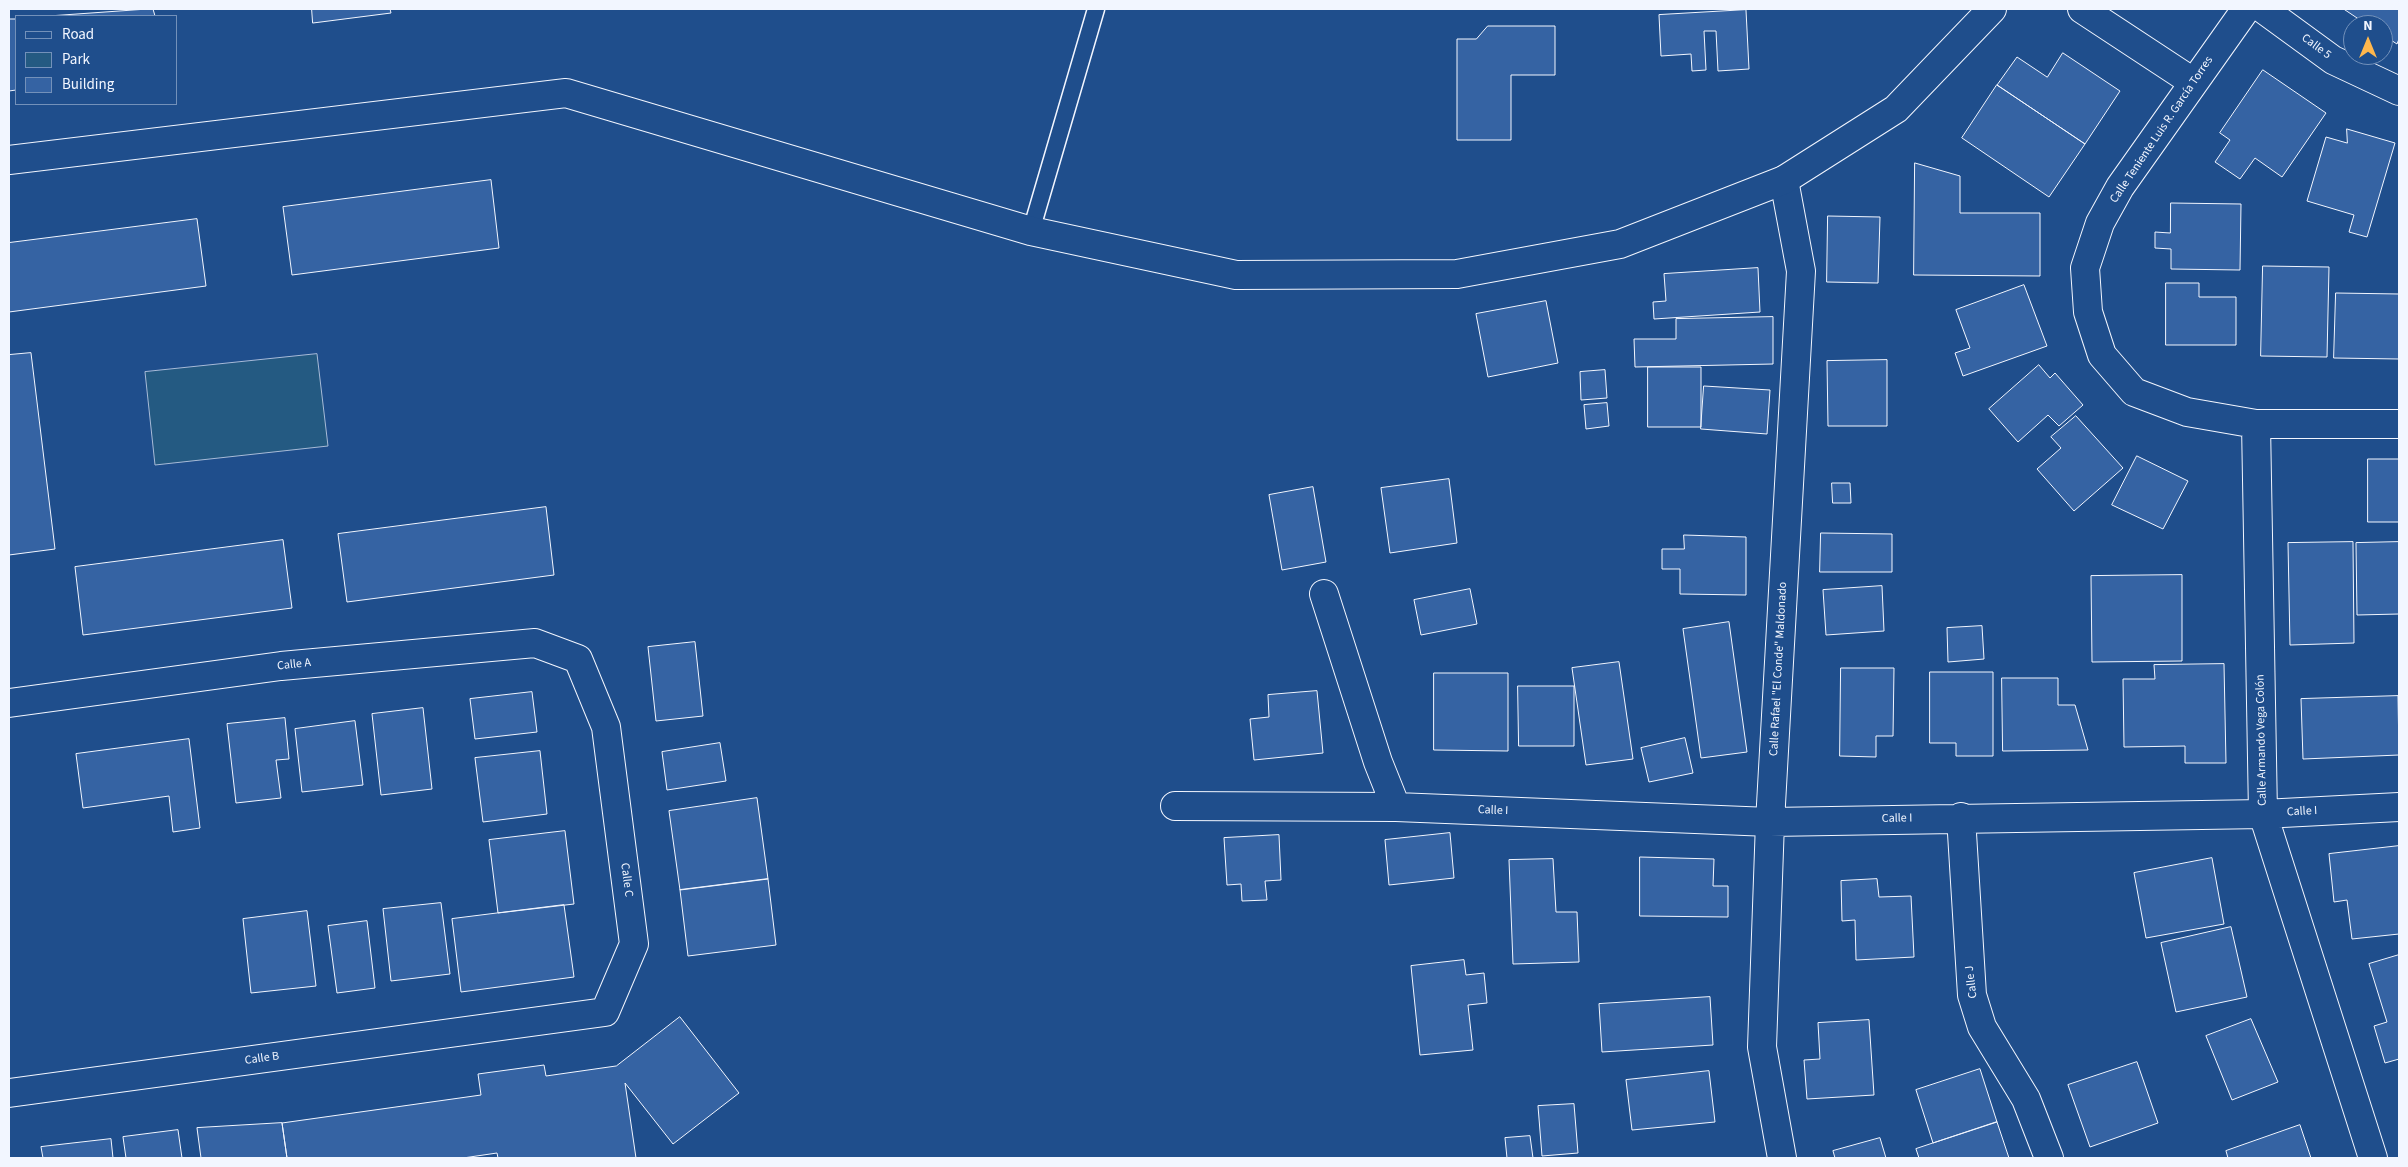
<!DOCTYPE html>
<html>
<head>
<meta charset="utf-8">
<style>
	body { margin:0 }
	#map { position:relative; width:2408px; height:1167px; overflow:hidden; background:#1f4e8c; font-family:"Source Sans 3",sans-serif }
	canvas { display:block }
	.frame { position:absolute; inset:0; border:10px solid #f2f6ff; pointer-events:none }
	.legend { position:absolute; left:15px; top:15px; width:162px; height:90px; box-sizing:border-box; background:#1f4e8c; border:1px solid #7391ba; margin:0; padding:6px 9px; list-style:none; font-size:15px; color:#f2f6ff }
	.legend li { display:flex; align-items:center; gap:10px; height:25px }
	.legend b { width:25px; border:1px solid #7391ba }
	.north { position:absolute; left:2343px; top:15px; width:50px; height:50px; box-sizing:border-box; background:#1f4e8c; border:1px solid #7391ba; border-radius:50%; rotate:0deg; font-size:14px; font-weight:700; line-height:20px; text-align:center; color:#f2f6ff }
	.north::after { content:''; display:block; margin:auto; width:18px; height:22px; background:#ffb74d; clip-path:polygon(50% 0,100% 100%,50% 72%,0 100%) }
</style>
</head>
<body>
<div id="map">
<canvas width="2408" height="1167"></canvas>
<div class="frame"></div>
<ul class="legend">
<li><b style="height:6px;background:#1f4e8c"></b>Road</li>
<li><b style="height:14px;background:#245a82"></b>Park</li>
<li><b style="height:14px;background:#3563a3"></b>Building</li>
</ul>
<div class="north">N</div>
</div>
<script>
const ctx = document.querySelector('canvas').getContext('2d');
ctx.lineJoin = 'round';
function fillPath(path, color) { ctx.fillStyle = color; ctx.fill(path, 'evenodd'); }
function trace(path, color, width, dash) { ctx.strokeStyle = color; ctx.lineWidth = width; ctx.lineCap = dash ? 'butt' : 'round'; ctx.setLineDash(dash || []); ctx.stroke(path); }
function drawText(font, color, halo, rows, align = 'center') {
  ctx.font = font + ' "Source Sans 3",sans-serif'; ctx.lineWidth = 4; ctx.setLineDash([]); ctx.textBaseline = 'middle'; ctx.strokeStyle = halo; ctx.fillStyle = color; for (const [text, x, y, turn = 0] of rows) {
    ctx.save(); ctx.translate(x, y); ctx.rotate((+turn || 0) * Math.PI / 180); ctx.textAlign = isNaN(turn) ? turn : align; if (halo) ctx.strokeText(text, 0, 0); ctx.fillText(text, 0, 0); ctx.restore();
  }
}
const green = new Path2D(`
	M 317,354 L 328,446 L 155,465 L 145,372 Z`);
fillPath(green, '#245a82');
trace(green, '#a8bbd7', 1);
const building = new Path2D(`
	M 153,9 L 155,16 L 49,16 Z
	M 312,9 L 390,9 L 391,13 L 313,23 Z
	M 2344,9 L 2399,9 L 2399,39 L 2397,44 L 2383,35 L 2383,25 L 2368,25 Z
	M 1746,10 L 1749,69 L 1718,71 L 1716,31 L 1704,31 L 1706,70 L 1692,71 L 1691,54 L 1661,56 L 1659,15 Z
	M 9,19 L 16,19 L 16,90 L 9,91 Z
	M 1488,26 L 1555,26 L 1555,75 L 1511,75 L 1511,140 L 1457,140 L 1457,39 L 1476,39 Z
	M 2063,53 L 2120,91 L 2085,144 L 1997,85 L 2017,57 L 2047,77 Z
	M 2263,70 L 2326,113 L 2282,177 L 2255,158 L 2240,179 L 2215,162 L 2230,140 L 2220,133 Z
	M 1997,85 L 2085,144 L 2049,197 L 1962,138 Z
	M 2347,129 L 2395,143 L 2367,237 L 2349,232 L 2354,215 L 2307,201 L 2326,137 L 2347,143 Z
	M 1915,163 L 1960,176 L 1960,213 L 2040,213 L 2040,276 L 1914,275 Z
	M 491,180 L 499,248 L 292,275 L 283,207 Z
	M 2171,203 L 2241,204 L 2240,270 L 2171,269 L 2171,249 L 2155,248 L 2155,232 L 2170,233 Z
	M 1828,216 L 1880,217 L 1878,283 L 1827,282 Z
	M 197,219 L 206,286 L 9,312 L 9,243 Z
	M 2263,266 L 2329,267 L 2327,357 L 2261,356 Z
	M 1758,268 L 1760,312 L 1654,319 L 1653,302 L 1666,301 L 1664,274 Z
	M 2166,283 L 2199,283 L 2199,297 L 2236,297 L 2236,345 L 2166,345 Z
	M 2024,285 L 2047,346 L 1963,376 L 1955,353 L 1970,348 L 1956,310 Z
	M 2336,293 L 2399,294 L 2399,359 L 2334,358 Z
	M 1546,301 L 1558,363 L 1488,377 L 1476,314 Z
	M 1773,317 L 1773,364 L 1635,367 L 1634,339 L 1676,339 L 1676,319 Z
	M 31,353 L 55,549 L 9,555 L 9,355 Z
	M 1887,360 L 1887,426 L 1828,426 L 1827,361 Z
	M 2039,365 L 2050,378 L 2055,373 L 2083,405 L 2059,426 L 2048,415 L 2018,442 L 1989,409 Z
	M 1648,367 L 1701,367 L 1701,427 L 1648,427 Z
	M 1605,370 L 1607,398 L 1581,400 L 1580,372 Z
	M 1704,386 L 1770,390 L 1767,434 L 1701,429 Z
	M 1607,403 L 1609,426 L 1586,429 L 1584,405 Z
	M 2076,416 L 2123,468 L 2074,511 L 2037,469 L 2061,448 L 2051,437 Z
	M 2137,456 L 2188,481 L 2163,529 L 2112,505 Z
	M 2368,459 L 2399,459 L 2399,522 L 2368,522 Z
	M 1449,479 L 1457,543 L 1390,553 L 1381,488 Z
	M 1832,483 L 1850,483 L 1851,503 L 1833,503 Z
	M 1313,487 L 1326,562 L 1282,570 L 1269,495 Z
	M 546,507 L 554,575 L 347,602 L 338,534 Z
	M 1821,533 L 1892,534 L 1892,572 L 1820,572 Z
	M 1684,535 L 1746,537 L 1746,595 L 1680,594 L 1680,569 L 1662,569 L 1662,549 L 1684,549 Z
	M 283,540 L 292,608 L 83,635 L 75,567 Z
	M 2353,542 L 2354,643 L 2290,645 L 2288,543 Z
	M 2399,542 L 2399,614 L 2357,615 L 2356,543 Z
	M 2182,575 L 2182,661 L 2092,662 L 2091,576 Z
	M 1882,586 L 1884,631 L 1826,635 L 1823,590 Z
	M 1470,589 L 1477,624 L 1421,635 L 1414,600 Z
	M 1729,622 L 1747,752 L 1701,758 L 1683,629 Z
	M 1982,626 L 1984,659 L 1948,662 L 1947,628 Z
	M 695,642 L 703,716 L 656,721 L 648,647 Z
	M 1619,662 L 1633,759 L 1586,765 L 1572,668 Z
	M 2224,664 L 2226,763 L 2185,763 L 2185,746 L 2124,747 L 2123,679 L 2155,679 L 2154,665 Z
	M 1841,668 L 1894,668 L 1893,736 L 1876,736 L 1876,757 L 1840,756 Z
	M 1930,672 L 1993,672 L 1993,756 L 1956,756 L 1956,743 L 1930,743 Z
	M 1434,673 L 1508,673 L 1508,751 L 1434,750 Z
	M 2002,678 L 2058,678 L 2058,705 L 2075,705 L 2088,750 L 2003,751 Z
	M 1518,686 L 1574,686 L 1574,746 L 1519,746 Z
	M 1317,691 L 1323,753 L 1254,760 L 1250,719 L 1269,717 L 1268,695 Z
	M 532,692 L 537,732 L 475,739 L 470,699 Z
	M 2398,696 L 2399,755 L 2303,759 L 2301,699 Z
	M 423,708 L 432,789 L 381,795 L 372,714 Z
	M 285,718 L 289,759 L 276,760 L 281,798 L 236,803 L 227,724 Z
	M 355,721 L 363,785 L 302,792 L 295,729 Z
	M 1685,738 L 1693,773 L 1649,782 L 1641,748 Z
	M 189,739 L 200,828 L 173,832 L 169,796 L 83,808 L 76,754 Z
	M 720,743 L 726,781 L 667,790 L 662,752 Z
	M 540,751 L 547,814 L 483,822 L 475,758 Z
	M 757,798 L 768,879 L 680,890 L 669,811 Z
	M 565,831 L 574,904 L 498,913 L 489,840 Z
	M 1450,833 L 1454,878 L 1389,885 L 1385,840 Z
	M 1279,835 L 1281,880 L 1265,881 L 1267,900 L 1242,901 L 1241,884 L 1227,885 L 1224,838 Z
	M 2399,846 L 2399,934 L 2352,939 L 2347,900 L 2334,902 L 2329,854 Z
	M 1640,857 L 1714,859 L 1713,886 L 1728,886 L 1728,917 L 1640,916 Z
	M 2212,858 L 2224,924 L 2146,938 L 2134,873 Z
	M 1553,859 L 1556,912 L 1577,912 L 1579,962 L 1513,964 L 1509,860 Z
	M 768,879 L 776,945 L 688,956 L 680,890 Z
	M 1877,879 L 1879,897 L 1911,896 L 1914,957 L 1856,960 L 1855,920 L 1842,921 L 1841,881 Z
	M 441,903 L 450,974 L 391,981 L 383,909 Z
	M 564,905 L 574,977 L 461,992 L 452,919 Z
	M 307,911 L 316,986 L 251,993 L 243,919 Z
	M 367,921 L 375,988 L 337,993 L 328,926 Z
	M 2231,927 L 2247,997 L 2176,1012 L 2161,943 Z
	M 2399,955 L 2399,1059 L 2385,1063 L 2374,1026 L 2387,1022 L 2369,964 Z
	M 1464,960 L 1466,975 L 1484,973 L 1487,1003 L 1468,1005 L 1473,1050 L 1420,1055 L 1411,966 Z
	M 1710,997 L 1713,1045 L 1602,1052 L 1599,1004 Z
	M 680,1017 L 739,1093 L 673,1144 L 625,1083 L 636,1158 L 498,1158 L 497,1153 L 463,1158 L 287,1158 L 282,1123 L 481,1095 L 478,1074 L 544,1065 L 546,1076 L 616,1066 Z
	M 2251,1019 L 2278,1082 L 2232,1100 L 2206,1036 Z
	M 1869,1020 L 1874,1095 L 1807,1099 L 1804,1060 L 1820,1059 L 1818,1023 Z
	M 2137,1062 L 2158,1123 L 2090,1147 L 2068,1085 Z
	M 1980,1069 L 1997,1122 L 1933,1143 L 1916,1090 Z
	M 1709,1071 L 1715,1122 L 1632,1130 L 1626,1080 Z
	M 1574,1104 L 1578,1153 L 1542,1156 L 1538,1106 Z
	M 1997,1122 L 2009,1158 L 1919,1158 L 1916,1149 Z
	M 282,1123 L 287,1158 L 201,1158 L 197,1128 Z
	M 2300,1125 L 2311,1158 L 2228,1158 L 2226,1151 Z
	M 178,1130 L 182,1158 L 126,1158 L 123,1137 Z
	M 1530,1136 L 1533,1158 L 1507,1158 L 1505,1138 Z
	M 1880,1138 L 1886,1158 L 1835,1158 L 1833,1151 Z
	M 111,1139 L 113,1158 L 43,1158 L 41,1147 Z`);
fillPath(building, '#3563a3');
trace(building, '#f2f6ff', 1);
const service = new Path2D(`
	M 1031,231 L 1096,9`);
const minor = new Path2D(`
	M 2082,9 L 2193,82
	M 2246,9 L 2120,187 L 2100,223 L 2085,268 L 2088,312 L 2102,355 L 2134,392 L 2187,412 L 2256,424 L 2399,424
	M 2263,9 L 2333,60 L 2399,91
	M 2256,424 L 2263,814 L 2373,1158
	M 1324,594 L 1378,762 L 1396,807
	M 9,703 L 281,666 L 535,643 L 578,659 L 606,727 L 634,944 L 605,1012 L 9,1093
	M 1175,806 L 1396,807 L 1770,822 L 2263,814 L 2399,807
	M 1961,817 L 1972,995 L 1982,1027 L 2026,1099 L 2049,1158
	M 1782,1158 L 1762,1047 L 1770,822 L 1801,271 L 1784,180`);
const tertiary = new Path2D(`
	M 9,160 L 566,93 L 1031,231 L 1236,275 L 1457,274 L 1620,244 L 1784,180 L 1896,109 L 1992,9`);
trace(service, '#f2f6ff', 19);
trace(minor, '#f2f6ff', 30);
trace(tertiary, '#f2f6ff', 30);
trace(service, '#1f4e8c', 16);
trace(minor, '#1f4e8c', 28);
trace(tertiary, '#1f4e8c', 28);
drawText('12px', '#f2f6ff', '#1f4e8c', [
	["Calle 5",2316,47,36],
	["Calle Teniente Luis R. García Torres",2162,130,-56],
	["Calle A",294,665,-6],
	["Calle Rafael \"El Conde\" Maldonado",1779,669,-87],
	["Calle Armando Vega Colón",2262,740,-91],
	["Calle I",1493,811,2],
	["Calle I",2302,812,-3],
	["Calle I",1897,819,-1],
	["Calle C",626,880,83],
	["Calle J",1972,982,-97],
	["Calle B",262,1059,-8]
]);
</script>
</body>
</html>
